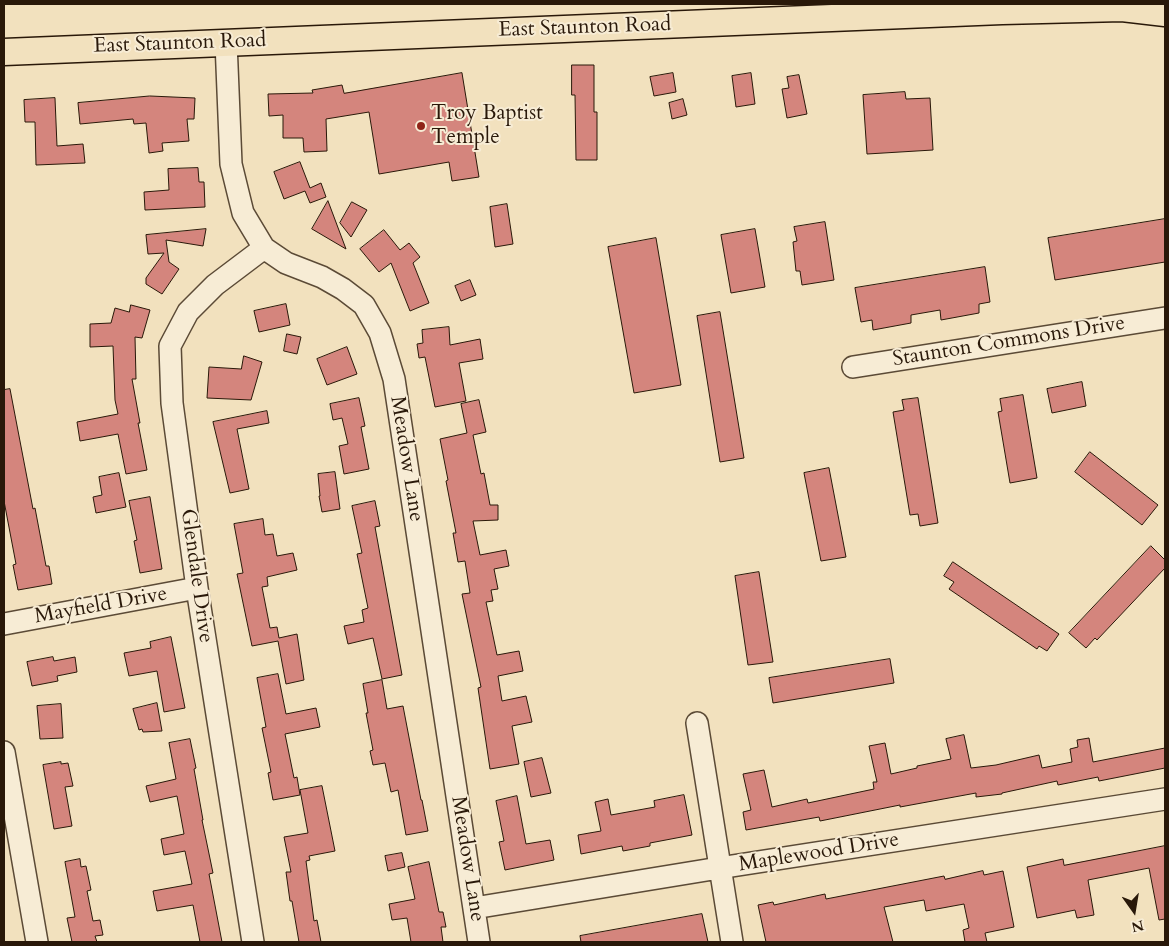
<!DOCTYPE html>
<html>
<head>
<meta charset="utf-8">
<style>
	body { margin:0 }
	#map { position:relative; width:1169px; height:946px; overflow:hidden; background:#f2e1be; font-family:Cardo,serif }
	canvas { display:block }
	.frame { position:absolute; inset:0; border:5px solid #291809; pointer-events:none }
	.north { position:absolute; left:1109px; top:886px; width:50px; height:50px; -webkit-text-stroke:4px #f7ecd5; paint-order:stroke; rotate:167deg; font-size:14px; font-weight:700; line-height:20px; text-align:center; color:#291809 }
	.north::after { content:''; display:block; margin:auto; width:18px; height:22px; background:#291809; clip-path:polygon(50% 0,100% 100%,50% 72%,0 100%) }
</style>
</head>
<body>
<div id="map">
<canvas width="1169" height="946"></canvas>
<div class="frame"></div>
<div class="north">N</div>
</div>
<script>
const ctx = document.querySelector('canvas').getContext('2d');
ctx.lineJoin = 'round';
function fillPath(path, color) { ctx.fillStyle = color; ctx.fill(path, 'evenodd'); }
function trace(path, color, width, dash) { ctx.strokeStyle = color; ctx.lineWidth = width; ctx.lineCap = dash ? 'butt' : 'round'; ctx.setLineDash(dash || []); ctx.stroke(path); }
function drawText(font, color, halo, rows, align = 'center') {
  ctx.font = font + ' Cardo,serif'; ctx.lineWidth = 4; ctx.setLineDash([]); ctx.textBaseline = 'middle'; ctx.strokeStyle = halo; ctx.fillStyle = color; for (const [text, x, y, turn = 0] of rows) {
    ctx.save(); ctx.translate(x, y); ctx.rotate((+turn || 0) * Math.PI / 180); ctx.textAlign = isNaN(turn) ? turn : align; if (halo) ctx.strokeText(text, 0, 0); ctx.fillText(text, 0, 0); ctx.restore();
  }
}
const building = new Path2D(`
	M 572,65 L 594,65 L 594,112 L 597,112 L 597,160 L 576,160 L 575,95 L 572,95 Z
	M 462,73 L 479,177 L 452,181 L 449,162 L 379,174 L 369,112 L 326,119 L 327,151 L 304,152 L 303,138 L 283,138 L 283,115 L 269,116 L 268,94 L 313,93 L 312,90 L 342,85 L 344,93 Z
	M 673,73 L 676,92 L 654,96 L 650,77 Z
	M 751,73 L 755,104 L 736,107 L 732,76 Z
	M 799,75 L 807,114 L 787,118 L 782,89 L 789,88 L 787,77 Z
	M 905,92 L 906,99 L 930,98 L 933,150 L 867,154 L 863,95 Z
	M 150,96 L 195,98 L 194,119 L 187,119 L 189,141 L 162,143 L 163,151 L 149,153 L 146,123 L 134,124 L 133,119 L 80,124 L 78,103 Z
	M 55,98 L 57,146 L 83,144 L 85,163 L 36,165 L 35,122 L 25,122 L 24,100 Z
	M 683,99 L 687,115 L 672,119 L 669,103 Z
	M 300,162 L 310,188 L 321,183 L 326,197 L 310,203 L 305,191 L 284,199 L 274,172 Z
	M 198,168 L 199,182 L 204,182 L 205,207 L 145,210 L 144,192 L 169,190 L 168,169 Z
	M 328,201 L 346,249 L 312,229 Z
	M 352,202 L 367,210 L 351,237 L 340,223 Z
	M 507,204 L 513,244 L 495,247 L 490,207 Z
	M 1165,219 L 1165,262 L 1055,280 L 1048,238 Z
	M 825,222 L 834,280 L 802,285 L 800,271 L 796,271 L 793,242 L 797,241 L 794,227 Z
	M 206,229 L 203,246 L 166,240 L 169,262 L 179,269 L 162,294 L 146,284 L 146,278 L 164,253 L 148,254 L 146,235 Z
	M 755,229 L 765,287 L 731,293 L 721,235 Z
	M 384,230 L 400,250 L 409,243 L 420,257 L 413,263 L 429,303 L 410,311 L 391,263 L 379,272 L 360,249 Z
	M 656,238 L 681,385 L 634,393 L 608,247 Z
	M 985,267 L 990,302 L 979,304 L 979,313 L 941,320 L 940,310 L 911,315 L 911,323 L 873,330 L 872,320 L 861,322 L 855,288 Z
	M 470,280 L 476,295 L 461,301 L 455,286 Z
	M 286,304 L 290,325 L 259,332 L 254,311 Z
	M 131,305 L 150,310 L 142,338 L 135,337 L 136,379 L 132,379 L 140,423 L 138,423 L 147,470 L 126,474 L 118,434 L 80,441 L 77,422 L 118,414 L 115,400 L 113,346 L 90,347 L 90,324 L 111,323 L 115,308 L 129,312 Z
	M 720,312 L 744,458 L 720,462 L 697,316 Z
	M 449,327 L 450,345 L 480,339 L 483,359 L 459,363 L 466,401 L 435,407 L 425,357 L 419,358 L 417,344 L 423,343 L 422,330 Z
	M 287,334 L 301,337 L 297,354 L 284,351 Z
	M 347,347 L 357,374 L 327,385 L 317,359 Z
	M 244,356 L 262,362 L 251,400 L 207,398 L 209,367 L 241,369 Z
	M 1082,382 L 1086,406 L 1052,413 L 1047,389 Z
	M 10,389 L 33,509 L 35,508 L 46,566 L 49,566 L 52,584 L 18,590 L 13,565 L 16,564 L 4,501 L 4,390 Z
	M 1023,395 L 1037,478 L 1010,483 L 998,412 L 1002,411 L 1000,399 Z
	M 359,398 L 365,426 L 361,427 L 369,469 L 344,474 L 339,446 L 348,444 L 342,418 L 333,420 L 330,404 Z
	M 918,398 L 938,523 L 920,526 L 918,514 L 910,515 L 893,412 L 904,410 L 902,400 Z
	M 479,400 L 486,432 L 473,435 L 481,474 L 484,473 L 490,505 L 498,505 L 498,520 L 473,521 L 480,555 L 506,550 L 509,566 L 494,569 L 498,589 L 491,590 L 493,601 L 486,602 L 497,655 L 519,651 L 523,671 L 498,676 L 502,701 L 526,696 L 532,722 L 512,726 L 519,764 L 490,769 L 478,688 L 481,687 L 462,594 L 470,593 L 465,561 L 458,562 L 453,533 L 456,533 L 446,481 L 448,480 L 440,439 L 467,433 L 461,404 Z
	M 267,411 L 269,423 L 237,429 L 249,489 L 230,493 L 213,422 Z
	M 1090,452 L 1158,505 L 1142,525 L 1075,472 Z
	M 829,468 L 846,557 L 821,561 L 804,473 Z
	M 335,472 L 340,509 L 322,512 L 319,496 L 320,496 L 318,474 Z
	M 119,473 L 126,507 L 96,513 L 93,497 L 102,495 L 99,477 Z
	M 150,497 L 162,569 L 140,573 L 134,541 L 137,540 L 129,501 Z
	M 375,501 L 380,526 L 375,527 L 402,675 L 382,679 L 373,638 L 348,644 L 344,626 L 364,622 L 362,610 L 368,608 L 357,554 L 362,553 L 352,506 Z
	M 263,519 L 265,535 L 273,534 L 277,556 L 293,553 L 297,570 L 267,577 L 268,586 L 262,587 L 270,628 L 277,627 L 279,638 L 297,634 L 304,680 L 286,684 L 278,641 L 252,646 L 237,574 L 243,573 L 234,524 Z
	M 1151,546 L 1165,560 L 1165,568 L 1097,640 L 1095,638 L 1086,648 L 1069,633 Z
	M 953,562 L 1059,634 L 1047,651 L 1039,646 L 1037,649 L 949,589 L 954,582 L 944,576 Z
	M 759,572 L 773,662 L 748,665 L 735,576 Z
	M 171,637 L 185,708 L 164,712 L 157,671 L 129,676 L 124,653 L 151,648 L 150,642 Z
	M 53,657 L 54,661 L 75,657 L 77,672 L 57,676 L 58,681 L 32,686 L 27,662 Z
	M 890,659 L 894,683 L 773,703 L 769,678 Z
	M 278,674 L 286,714 L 316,708 L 320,727 L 285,734 L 294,778 L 297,777 L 300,795 L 273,800 L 268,773 L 271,772 L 262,728 L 266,727 L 257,678 Z
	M 382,680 L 387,709 L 403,706 L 421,800 L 422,800 L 428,831 L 406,835 L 398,790 L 391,792 L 385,763 L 373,765 L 370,751 L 373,750 L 366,713 L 368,713 L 363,684 Z
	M 157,703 L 162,731 L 143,732 L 142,729 L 139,730 L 133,709 Z
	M 61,704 L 63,738 L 40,739 L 37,706 Z
	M 964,735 L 971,768 L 996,765 L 1039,755 L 1042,768 L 1072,762 L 1070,749 L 1078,747 L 1077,740 L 1089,738 L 1093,762 L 1165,748 L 1165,768 L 1099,781 L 1098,777 L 1058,785 L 1057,781 L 1002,793 L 1002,794 L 976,797 L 976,793 L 900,807 L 900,805 L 820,821 L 819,817 L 746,830 L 743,812 L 751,810 L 743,774 L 764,770 L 772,807 L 807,799 L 808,803 L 874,789 L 873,782 L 877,782 L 869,746 L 885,743 L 891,774 L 917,768 L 917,766 L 951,759 L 946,739 Z
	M 190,739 L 196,768 L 194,769 L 203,820 L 202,820 L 213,873 L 209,874 L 222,942 L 200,942 L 193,905 L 157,911 L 153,891 L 192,884 L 185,851 L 164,855 L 161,839 L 184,834 L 177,796 L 150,802 L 146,786 L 176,779 L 169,743 Z
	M 542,758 L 551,793 L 531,797 L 524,762 Z
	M 61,762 L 61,764 L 68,763 L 73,786 L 65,787 L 72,826 L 54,829 L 43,765 Z
	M 322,786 L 335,851 L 309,856 L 310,860 L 306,861 L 314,921 L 317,920 L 321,942 L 299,942 L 292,901 L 290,901 L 286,872 L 291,872 L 284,837 L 308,833 L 300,790 Z
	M 684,795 L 692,835 L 650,843 L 650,846 L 623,851 L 622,846 L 581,854 L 578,835 L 601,831 L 595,802 L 608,799 L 611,815 L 655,807 L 654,801 Z
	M 517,796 L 526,844 L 550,840 L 554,860 L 505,870 L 499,842 L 504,841 L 496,801 Z
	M 1165,846 L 1165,919 L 1159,920 L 1149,868 L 1088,880 L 1094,915 L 1077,918 L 1075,910 L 1037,918 L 1027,867 L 1063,859 L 1064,865 Z
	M 402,853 L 405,867 L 388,871 L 385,856 Z
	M 80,859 L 81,867 L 86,866 L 91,890 L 87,891 L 93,921 L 100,920 L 103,935 L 95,936 L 97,942 L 72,942 L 67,918 L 75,917 L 65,862 Z
	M 429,862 L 439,912 L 443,912 L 446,927 L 441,927 L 443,942 L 411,942 L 407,918 L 392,920 L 389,904 L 415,899 L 408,867 Z
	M 983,871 L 984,875 L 1003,871 L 1014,927 L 985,933 L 987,942 L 965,942 L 963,930 L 969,928 L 964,904 L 926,911 L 924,900 L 884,907 L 893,942 L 766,942 L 758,905 L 773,902 L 774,905 L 825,894 L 826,899 L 944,876 L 945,879 Z
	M 702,914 L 708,942 L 581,942 L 580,936 Z`);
fillPath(building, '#d4857d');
trace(building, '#291809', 1);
const minor = new Path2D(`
	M 226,42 L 231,164 L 243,213 L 264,248 L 286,263 L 322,277 L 343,289 L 364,305 L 380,333 L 394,379 L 479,942
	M 853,367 L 1165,318
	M 4,624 L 197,588
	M 697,723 L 732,942
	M 4,752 L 37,942
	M 474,908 L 719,868 L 1165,799
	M 253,942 L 197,588 L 172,403 L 170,346 L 188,312 L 215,285 L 264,248`);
const major = new Path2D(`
	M 4,52 L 1002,11 L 1122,8 L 1165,13`);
trace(minor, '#5b4a36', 24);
trace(major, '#291809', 29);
trace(minor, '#f7ecd5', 21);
trace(major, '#f2e1be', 26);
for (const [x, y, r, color] of [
	[421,126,5,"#8f2418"]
]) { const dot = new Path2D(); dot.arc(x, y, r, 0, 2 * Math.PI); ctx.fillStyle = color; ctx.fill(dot); trace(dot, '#f7ecd5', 2); }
drawText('21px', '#291809', '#f7ecd5', [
	["East Staunton Road",585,28,-2],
	["East Staunton Road",180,44,-2],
	["Staunton Commons Drive",1009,342,-9],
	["Meadow Lane",406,459,81],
	["Glendale Drive",196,576,82],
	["Mayfield Drive",101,606,-10],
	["Maplewood Drive",819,853,-9],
	["Meadow Lane",467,859,81]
]);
drawText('21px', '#291809', '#f7ecd5', [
	["Troy Baptist",431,114],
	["Temple",431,138]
], 'left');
</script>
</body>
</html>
